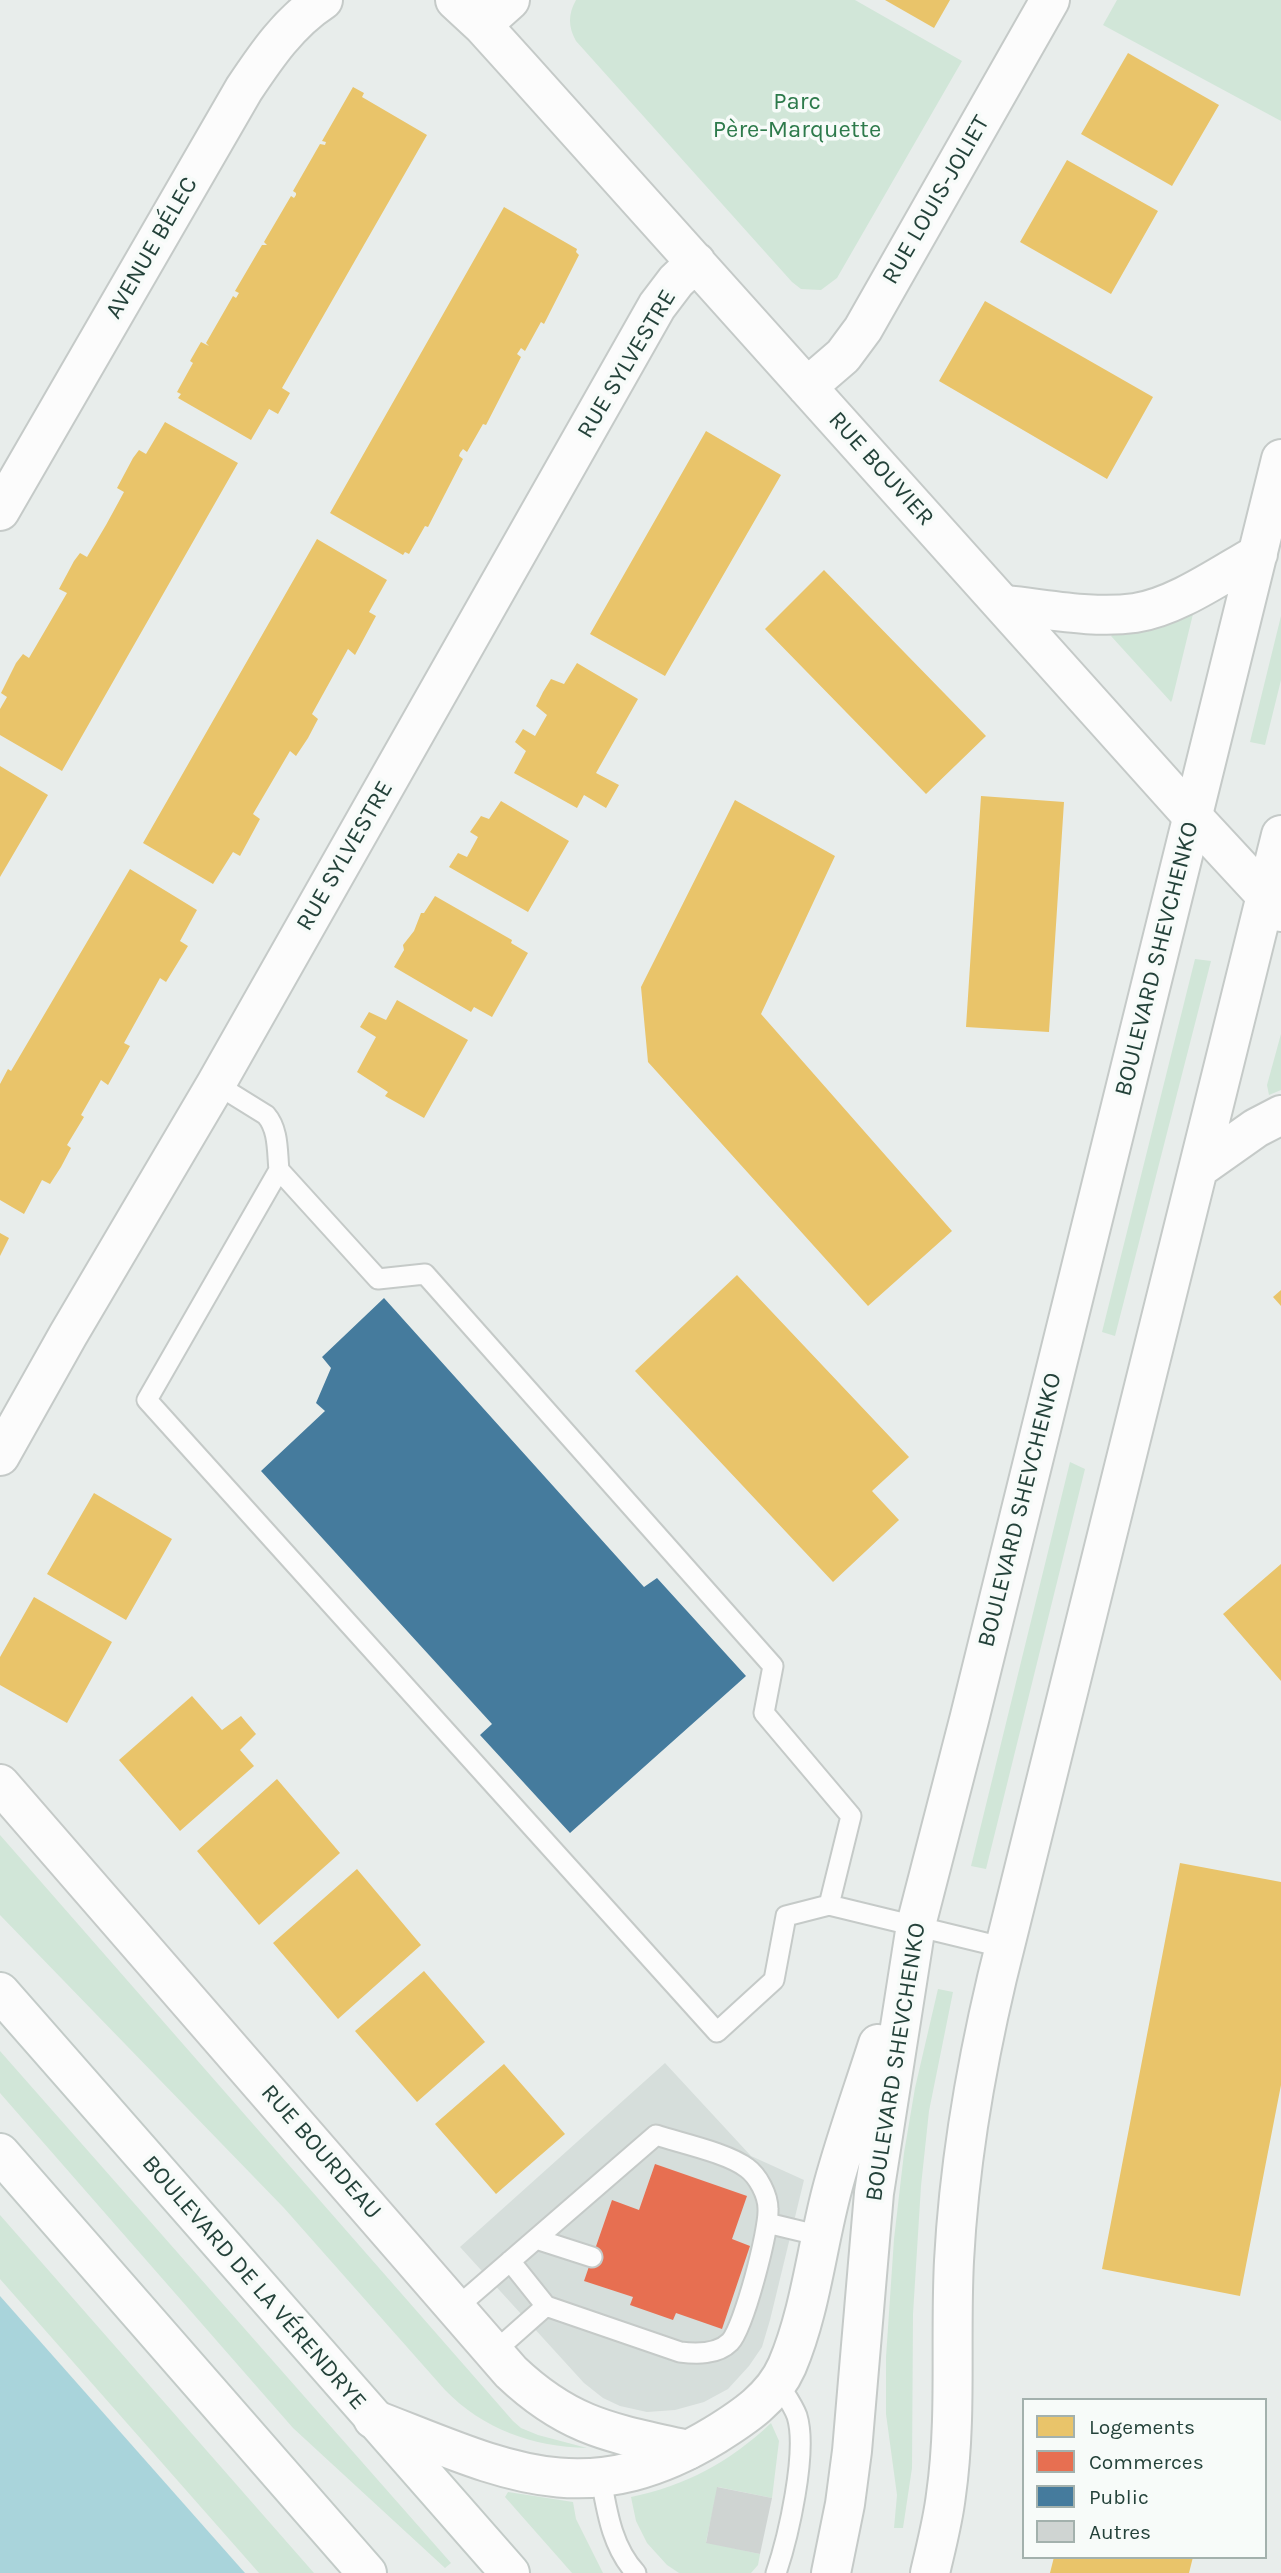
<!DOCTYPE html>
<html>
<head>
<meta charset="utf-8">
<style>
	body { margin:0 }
	#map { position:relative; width:1281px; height:2573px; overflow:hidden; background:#e8edeb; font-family:Karla,sans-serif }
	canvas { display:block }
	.legend { position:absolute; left:1022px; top:2398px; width:245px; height:161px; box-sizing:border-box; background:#f7fbf9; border:2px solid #a3b1ad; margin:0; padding:9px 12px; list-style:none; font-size:21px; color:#24423a }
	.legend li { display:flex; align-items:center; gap:14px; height:35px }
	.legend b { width:35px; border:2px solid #a3b1ad }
</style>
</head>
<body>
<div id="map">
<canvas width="1281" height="2573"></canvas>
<ul class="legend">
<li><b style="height:19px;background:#e9c46a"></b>Logements</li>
<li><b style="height:19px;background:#e76f51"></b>Commerces</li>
<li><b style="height:19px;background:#457b9d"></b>Public</li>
<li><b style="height:19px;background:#cfd4d2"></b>Autres</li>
</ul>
</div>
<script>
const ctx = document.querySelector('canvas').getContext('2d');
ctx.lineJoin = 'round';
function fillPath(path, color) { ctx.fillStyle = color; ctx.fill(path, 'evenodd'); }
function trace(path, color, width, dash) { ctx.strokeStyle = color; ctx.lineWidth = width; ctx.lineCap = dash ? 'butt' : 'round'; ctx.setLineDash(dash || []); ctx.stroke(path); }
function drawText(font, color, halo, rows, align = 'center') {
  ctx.font = font + ' Karla,sans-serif'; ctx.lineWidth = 7; ctx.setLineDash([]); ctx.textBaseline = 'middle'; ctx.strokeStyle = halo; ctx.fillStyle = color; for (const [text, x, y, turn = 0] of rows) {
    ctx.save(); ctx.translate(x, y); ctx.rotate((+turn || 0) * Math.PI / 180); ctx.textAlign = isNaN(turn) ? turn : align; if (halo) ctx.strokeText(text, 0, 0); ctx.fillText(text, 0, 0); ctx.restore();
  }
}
fillPath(new Path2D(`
	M 665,2063 L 751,2156 L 804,2180 L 770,2320 L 762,2347 L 749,2366 L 728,2389 L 704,2402 L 675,2410 L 647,2412 L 620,2406 L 603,2398 L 584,2383 L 460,2247 Z`), '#d6dedb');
fillPath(new Path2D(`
	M 576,0 L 855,0 L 962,61 L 837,278 L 821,290 L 801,289 L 792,282 L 576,41 C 568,27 568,14 576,0 Z
	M 1117,0 L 1281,0 L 1281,121 L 1103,25 Z
	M 1193,614 L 1172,700 L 1171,702 L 1111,636 L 1113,634 L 1151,629 Z
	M 1281,616 L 1281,680 L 1265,745 L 1250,742 Z
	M 1195,959 L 1211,961 L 1115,1336 L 1102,1332 Z
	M 1281,1034 L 1281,1090 L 1269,1095 L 1267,1085 Z
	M 1070,1462 L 1085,1469 L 986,1869 L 971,1866 Z
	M 0,1835 L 513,2421 L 521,2428 L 538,2435 L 587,2448 C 533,2447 483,2429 445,2390 L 284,2208 L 0,1915 Z
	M 938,1989 L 953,1992 L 929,2111 L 921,2186 L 913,2314 L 912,2468 L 903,2528 L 894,2528 L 897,2495 L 886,2414 L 886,2357 L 894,2239 L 904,2153 L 915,2088 Z
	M 0,2051 L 451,2563 L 445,2568 L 293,2428 L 0,2093 Z
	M 0,2215 L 314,2573 L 259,2573 L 0,2279 Z
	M 771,2423 L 779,2441 L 772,2498 L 718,2487 L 706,2542 L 760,2554 L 758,2565 L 751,2573 L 679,2573 L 667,2565 L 647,2543 L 636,2521 L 631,2497 C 685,2486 730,2462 771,2423 Z
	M 508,2492 L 573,2502 L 576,2519 L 603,2573 L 572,2573 L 505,2497 Z`), '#d1e6d8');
fillPath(new Path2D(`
	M 0,2296 L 245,2573 L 0,2573 Z`), '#a9d4db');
fillPath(new Path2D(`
	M 885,0 L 950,0 L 934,28 Z
	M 1128,53 L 1219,105 L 1172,186 L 1081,134 Z
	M 353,87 L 364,93 L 362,97 L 427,135 L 282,388 L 290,393 L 278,414 L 269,409 L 251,440 L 178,398 L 181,394 L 177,392 L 193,363 L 190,361 L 201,342 L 209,346 L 206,343 L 233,296 L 236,298 L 239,293 L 235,291 L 262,245 L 267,245 L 264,242 L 291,196 L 294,198 L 296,195 L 296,193 L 293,191 L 320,144 L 325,145 L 326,142 L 322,141 Z
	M 1067,160 L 1158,211 L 1111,294 L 1020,242 Z
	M 504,207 L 577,249 L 576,252 L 579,255 L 544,324 L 541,322 L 525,351 L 521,348 L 517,354 L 521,357 L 486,425 L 483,424 L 467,452 L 463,449 L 460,453 L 459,456 L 463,459 L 428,527 L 425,526 L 409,554 L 405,552 L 403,555 L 330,513 Z
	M 985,301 L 1153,397 L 1107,479 L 939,381 Z
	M 165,422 L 238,463 L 62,771 L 0,735 L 0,709 L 7,697 L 1,693 L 16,663 L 23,654 L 29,658 L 67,593 L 59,589 L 74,561 L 80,553 L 87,557 L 106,525 L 124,492 L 117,488 L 133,458 L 139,450 L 146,454 Z
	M 706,431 L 781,475 L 665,676 L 590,634 Z
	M 317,539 L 387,580 L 369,612 L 376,616 L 355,655 L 348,649 L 312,714 L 318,719 L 308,738 L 296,756 L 290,751 L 253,814 L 260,819 L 240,856 L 233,852 L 213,884 L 143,843 Z
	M 824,570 L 986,736 L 926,794 L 765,629 Z
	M 577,663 L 638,699 L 596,773 L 619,785 L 606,808 L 584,795 L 577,808 L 514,773 L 526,751 L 515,742 L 523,729 L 535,736 L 547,715 L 536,706 L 543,692 L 551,679 L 564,684 Z
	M 0,766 L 48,795 L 0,877 Z
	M 981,796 L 1064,802 L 1049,1032 L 966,1027 Z
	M 735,800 L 835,856 L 761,1014 L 952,1231 L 868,1306 L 648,1062 L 641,987 Z
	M 501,801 L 569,841 L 528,912 L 449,867 L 458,853 L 467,857 L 478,837 L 470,832 L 481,816 L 489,819 Z
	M 130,869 L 197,910 L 180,941 L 188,946 L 166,982 L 160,978 L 124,1043 L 130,1046 L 108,1085 L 101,1080 L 81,1115 L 84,1117 L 67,1145 L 71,1148 L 61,1167 L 50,1184 L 42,1180 L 24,1214 L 0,1200 L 0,1084 L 8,1069 L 11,1071 Z
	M 435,896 L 512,940 L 511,943 L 528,953 L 492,1017 L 474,1007 L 471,1012 L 394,967 L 404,950 L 403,945 L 414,931 L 421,913 L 424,913 Z
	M 397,1000 L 468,1040 L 424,1118 L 385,1096 L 388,1092 L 357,1072 L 376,1037 L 360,1027 L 369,1012 L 386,1020 Z
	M 0,1233 L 9,1238 L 0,1256 Z
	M 737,1275 L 909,1457 L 872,1491 L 899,1520 L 833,1582 L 635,1371 Z
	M 1281,1290 L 1281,1306 L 1273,1297 Z
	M 94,1493 L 172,1539 L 126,1620 L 47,1574 Z
	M 1281,1564 L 1281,1681 L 1223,1614 Z
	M 34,1597 L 112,1642 L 67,1723 L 0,1685 L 0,1657 Z
	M 192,1696 L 222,1730 L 241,1716 L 256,1734 L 240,1750 L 254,1766 L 180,1831 L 119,1760 Z
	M 277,1779 L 340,1853 L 259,1925 L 197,1851 Z
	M 1180,1863 L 1281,1882 L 1281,2085 L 1240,2296 L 1102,2269 Z
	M 357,1869 L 421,1945 L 338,2019 L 273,1943 Z
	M 424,1971 L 485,2042 L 417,2102 L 355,2031 Z
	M 504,2064 L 565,2134 L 496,2194 L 435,2124 Z
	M 1054,2557 L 1193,2557 L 1189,2573 L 1050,2573 Z`), '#e9c46a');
fillPath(new Path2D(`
	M 655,2164 L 747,2196 L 732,2239 L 750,2246 L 722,2329 L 676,2313 L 673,2320 L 630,2305 L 633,2297 L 584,2281 L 612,2200 L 639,2210 Z`), '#e76f51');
fillPath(new Path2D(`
	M 384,1298 L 644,1587 L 657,1578 L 746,1676 L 570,1833 L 480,1735 L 492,1724 L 261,1471 L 325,1411 L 316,1403 L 331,1368 L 322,1357 Z`), '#457b9d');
fillPath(new Path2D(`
	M 717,2487 L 772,2498 L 760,2554 L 706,2543 Z`), '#cfd4d2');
const service = new Path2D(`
	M 216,1084 L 266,1115 C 279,1130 277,1152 279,1170
	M 279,1170 L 378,1279 L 425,1274 L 773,1666 L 764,1713 L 851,1816 L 829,1905 L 786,1916 L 774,1980 L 717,2032 L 147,1400 Z
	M 829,1905 L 1006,1948
	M 767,2223 L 821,2236
	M 536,2239 L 592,2257
	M 510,2261 L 546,2306
	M 456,2308 L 656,2135 C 680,2143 728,2153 747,2168 C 758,2176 768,2195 768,2209 C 769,2231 744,2327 730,2342 C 717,2355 696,2354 680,2352 L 546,2306 L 494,2352
	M 601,2479 C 607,2512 612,2547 636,2573
	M 776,2573 C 788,2538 808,2452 797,2416 C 793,2405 784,2393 778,2383`);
const minor = new Path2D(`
	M 455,0 L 482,25 L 520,67 L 1193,817 L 1281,912
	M 482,25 L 510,0
	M 807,387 L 843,356 L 863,329 L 1050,0
	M 0,511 L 244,89 C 266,56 289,22 323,0
	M 0,1456 L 68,1335 L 216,1084 L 657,306 L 676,281 L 696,262
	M 0,1784 L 511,2372 C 570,2428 613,2433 688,2450`);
const tertiary = new Path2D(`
	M 1005,605 C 1047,609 1093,619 1135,613 C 1176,607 1222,574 1258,554
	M 1198,1169 L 1256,1128 L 1281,1115
	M 373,2419 C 503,2469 583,2515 715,2435 C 744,2417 773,2398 787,2366 C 811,2310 817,2244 833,2186 C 846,2138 863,2091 878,2044
	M 831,2573 L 845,2504 L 852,2451 L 874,2193 L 916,1925 L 969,1720 L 1281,459
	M 930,2573 C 936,2547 943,2521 946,2495 C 957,2418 950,2339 954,2261 C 959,2165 975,2071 997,1978 L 1281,835`);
const secondary = new Path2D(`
	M 0,1992 L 510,2573
	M 0,2153 L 367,2573`);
trace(service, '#c5cac8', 23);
trace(minor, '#c5cac8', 42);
trace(tertiary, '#c5cac8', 42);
trace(secondary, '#c3cbc8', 42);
trace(service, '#fcfcfc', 19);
trace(minor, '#fcfcfc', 38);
trace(tertiary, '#fcfcfc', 38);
trace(secondary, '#fcfcfc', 38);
drawText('24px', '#2d7a4b', '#f7fbf9', [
	["Parc",797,102],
	["Père-Marquette",797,130]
]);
drawText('24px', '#24423a', '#f7fbf9', [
	["RUE LOUIS-JOLIET",936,200,-60],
	["AVENUE BÉLEC",152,248,-60],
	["RUE SYLVESTRE",627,364,-59],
	["RUE BOUVIER",881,469,48],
	["RUE SYLVESTRE",345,856,-60],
	["BOULEVARD SHEVCHENKO",1157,959,-76],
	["BOULEVARD SHEVCHENKO",1020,1510,-76],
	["BOULEVARD SHEVCHENKO",896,2062,-81],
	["RUE BOURDEAU",321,2152,49],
	["BOULEVARD DE LA VÉRENDRYE",254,2283,49]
]);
</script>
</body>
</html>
